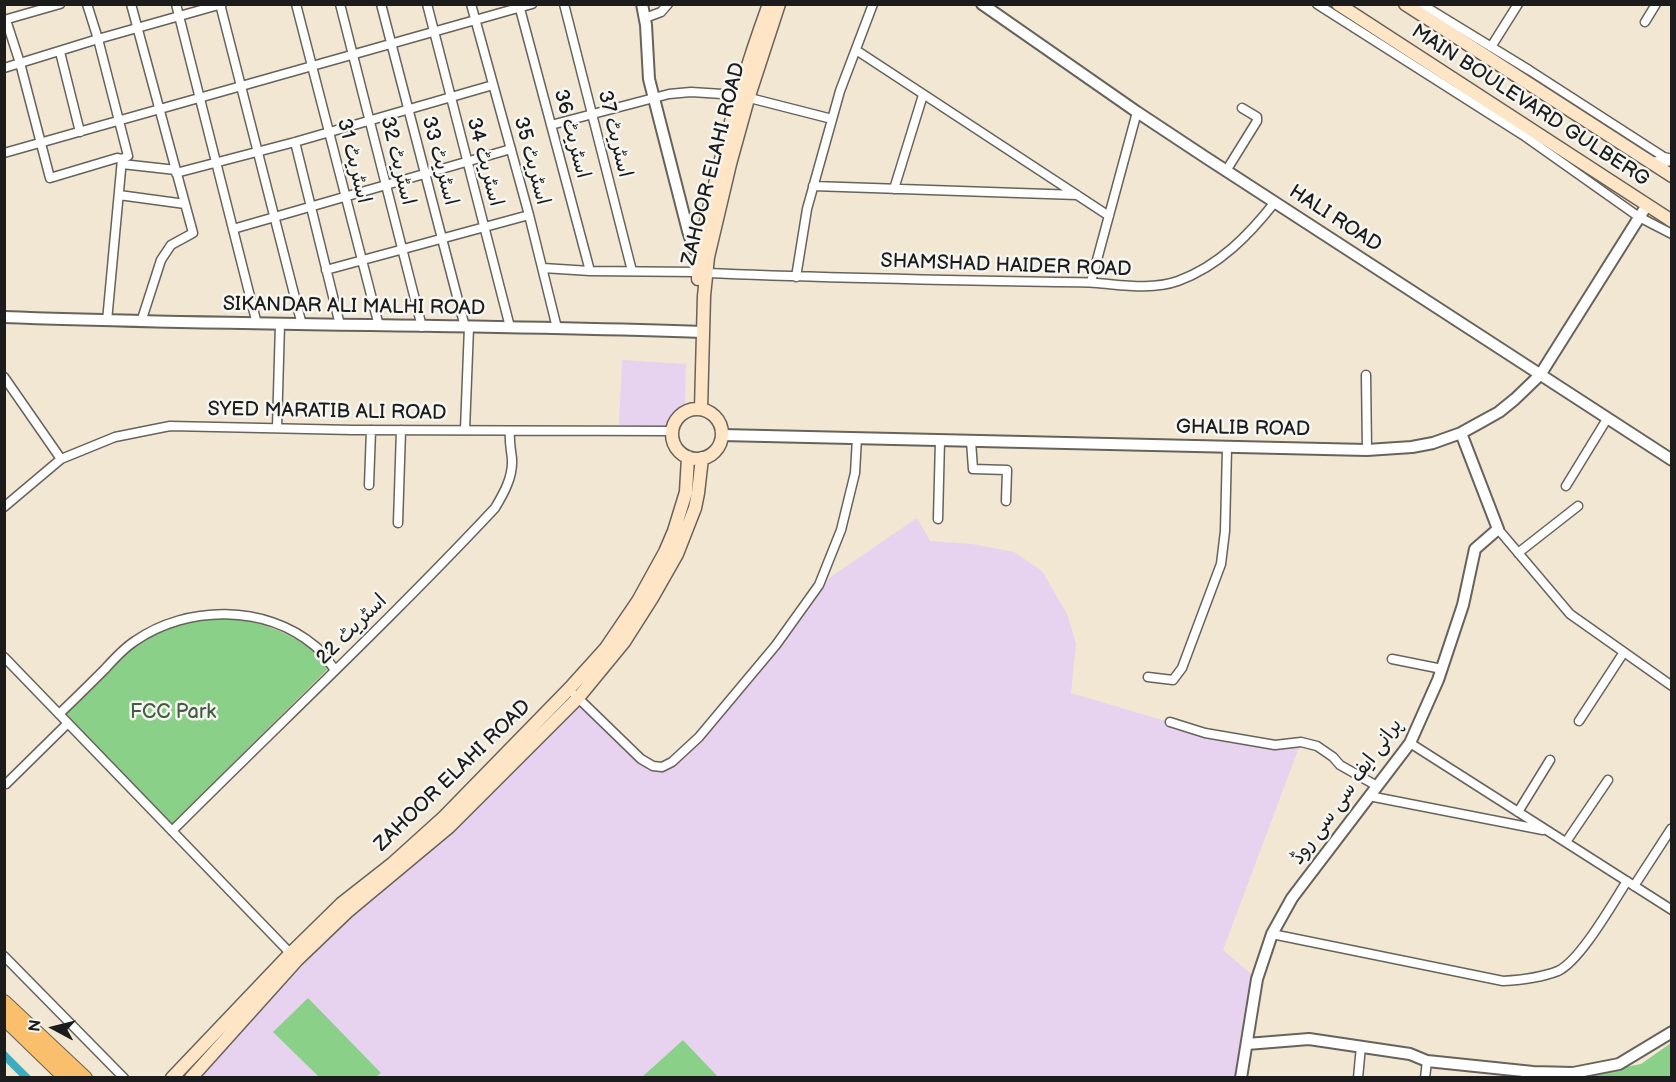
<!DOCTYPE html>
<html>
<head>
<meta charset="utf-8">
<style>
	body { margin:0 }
	#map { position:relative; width:1676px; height:1082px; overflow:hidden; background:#f1e7d2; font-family:"Balsamiq Sans",sans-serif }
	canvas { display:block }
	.frame { position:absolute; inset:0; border:6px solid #1c1c1c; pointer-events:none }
	.north { position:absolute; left:24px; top:998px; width:60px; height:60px; -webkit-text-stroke:4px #f6f6f2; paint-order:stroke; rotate:277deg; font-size:16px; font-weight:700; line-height:24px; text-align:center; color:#1c1c1c }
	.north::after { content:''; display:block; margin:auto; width:21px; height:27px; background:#1c1c1c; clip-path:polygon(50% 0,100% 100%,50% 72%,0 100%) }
</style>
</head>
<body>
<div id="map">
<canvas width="1676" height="1082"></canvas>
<div class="frame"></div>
<div class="north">N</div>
</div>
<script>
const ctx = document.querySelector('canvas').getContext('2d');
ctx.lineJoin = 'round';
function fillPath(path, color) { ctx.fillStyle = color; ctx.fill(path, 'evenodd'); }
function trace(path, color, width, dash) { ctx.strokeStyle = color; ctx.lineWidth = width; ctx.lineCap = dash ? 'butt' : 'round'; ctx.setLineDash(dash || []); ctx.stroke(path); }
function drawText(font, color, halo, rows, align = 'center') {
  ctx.font = font + ' "Balsamiq Sans","Playpen Sans Arabic",sans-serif'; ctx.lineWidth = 5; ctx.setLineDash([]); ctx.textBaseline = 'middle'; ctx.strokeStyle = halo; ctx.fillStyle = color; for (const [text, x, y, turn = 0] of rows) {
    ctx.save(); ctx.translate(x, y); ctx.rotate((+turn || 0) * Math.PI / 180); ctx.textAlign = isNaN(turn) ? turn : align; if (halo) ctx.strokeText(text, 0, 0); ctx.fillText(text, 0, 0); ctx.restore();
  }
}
fillPath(new Path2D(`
	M 622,360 L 686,364 L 685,407 L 668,427 L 619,425 Z
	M 917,518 L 930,541 L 972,544 L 1014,552 L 1042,571 L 1067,614 L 1076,644 L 1071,693 L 1206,733 L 1275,745 L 1301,742 L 1223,950 L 1257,979 L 1241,1077 L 192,1078 L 574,691 L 641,759 L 662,767 L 699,737 L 819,585 Z`), '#e7d2ef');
fillPath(new Path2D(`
	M 223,617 C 256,621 286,630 313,650 C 319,655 324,663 329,668 L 172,824 L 65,714 L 123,655 L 141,640 L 174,625 L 201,618 Z
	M 308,998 L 381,1073 L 376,1077 L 319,1077 L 273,1032 Z
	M 683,1040 L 718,1077 L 642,1077 Z
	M 1671,1043 L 1671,1077 L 1569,1078 L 1641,1064 Z`), '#8bd089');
trace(new Path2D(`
	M 4,1055 L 27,1078`), '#3facbe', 8);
const minor = new Path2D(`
	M 87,4 L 98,39 L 128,156 L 122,159 L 107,321
	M 131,4 L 193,233 L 171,245 L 161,260 L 141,322
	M 176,4 L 257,324
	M 220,4 L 302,325
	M 296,4 L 379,326
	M 340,4 L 422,327
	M 381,4 L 465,327
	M 427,4 L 510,327
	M 471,4 L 529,215 L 557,328
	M 564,4 L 632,271
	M 1317,4 L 1523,135 L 1639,217 L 1672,234
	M 1421,4 L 1529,70 L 1664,157 L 1672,159
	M 519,5 L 590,271
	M 645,18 L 661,12 L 668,4
	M 4,20 L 60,4
	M 6,20 L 20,63 L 50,178 L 117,158 L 122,159
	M 1645,22 L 1656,4
	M 1491,47 L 1518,4
	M 856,50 L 1109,216
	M 60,52 L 80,132
	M 4,68 L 98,39 L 222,4
	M 551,125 L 669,94 L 691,92 L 738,95 L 832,119
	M 295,142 L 340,325
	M 4,153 L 532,4
	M 122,164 L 176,170
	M 1226,171 L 1257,121 L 1257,117 L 1242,108
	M 176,173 L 295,142 L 493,85
	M 813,186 L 1077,195
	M 894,189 L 923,95
	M 119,195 L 185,204
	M 233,229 L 511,149
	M 543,268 L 590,271 L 698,272
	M 326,270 L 529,215
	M 706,273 C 822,278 939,280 1056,282 C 1069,282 1083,282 1097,283 C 1123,285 1152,290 1178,281 C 1219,266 1249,235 1275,202
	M 796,277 L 807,209 L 840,91 L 873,4
	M 1091,282 L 1137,112
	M 1366,375 L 1367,450
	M 4,377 L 61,459
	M 277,428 L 280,324
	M 465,430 L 469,327
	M 971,441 L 973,469 L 1007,470 L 1006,501
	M 369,485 L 371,430
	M 1566,486 L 1607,419
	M 4,507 L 61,459 L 115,437 L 170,426 L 353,430 L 673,431
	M 938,519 L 940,440
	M 398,523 L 401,430
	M 1498,529 L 1570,614 L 1672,686
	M 1518,553 L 1578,506
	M 4,657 L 294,957
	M 1392,659 L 1442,669
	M 1148,677 L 1173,680 L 1182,668 L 1221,564 L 1225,531 L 1227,448
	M 575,695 L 641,759 L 653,766 L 662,767 L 672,762 L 699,737 L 776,645 L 819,585 L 841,530 L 855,473 L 857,438
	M 59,714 C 75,699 90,684 105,669 C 114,659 124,648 135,641 C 187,605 265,604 315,646 C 323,652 329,662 335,670
	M 1579,721 L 1624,652
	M 1170,722 L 1205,733 L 1275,745 L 1301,742 L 1317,746 L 1333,757 L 1340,765 L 1377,786
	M 1410,743 L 1672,910
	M 6,784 L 68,723
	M 1369,796 L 1543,830
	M 1518,812 L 1550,760
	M 172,831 C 280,723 391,619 495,508 C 504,493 513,477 512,459 C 511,449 509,442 510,431
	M 1566,842 L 1608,780
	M 1634,886 L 1671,829
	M 1272,934 L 1503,981 C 1522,980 1540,978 1558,971 C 1580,961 1613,903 1627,881
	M 4,956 L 124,1078
	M 1358,1078 L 1361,1046
	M 1425,1078 L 1427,1061`);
const tertiary = new Path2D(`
	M 642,4 L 646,25 L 649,79 L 688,231 L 694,249 L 700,252
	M 982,4 L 1137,112 L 1205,157 L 1672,460
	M 1651,163 L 1672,160
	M 4,317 C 237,326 470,324 703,332
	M 722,435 L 1367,450 L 1412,447 L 1433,443 L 1461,433 L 1481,422 L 1499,412 L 1515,399 L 1540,375 L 1647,205
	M 1247,1044 L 1309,1039 L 1410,1054 L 1427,1061 L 1533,1072 L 1573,1073 L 1619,1064 L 1672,1032
	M 1241,1078 L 1257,979 L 1272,934 L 1292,898 L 1410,743 L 1438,680 L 1463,605 L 1475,549 L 1498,529 L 1461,433`);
const secondary = new Path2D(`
	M 1338,4 L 1672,221
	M 1405,4 L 1672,176
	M 698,279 C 699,245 708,212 716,180 C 730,120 748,62 769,4
	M 701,409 L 704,296 L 708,257 L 730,164 L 748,99 L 779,4
	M672 434a25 25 0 1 1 50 0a25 25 0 1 1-50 0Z
	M 172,1078 L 291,953 L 341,904 L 392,864 L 444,817 L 569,689 L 606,648 L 638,601 L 665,552 L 674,531 L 686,492 L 688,457
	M 191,1078 L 297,960 L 347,912 L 449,827 L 578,698 L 624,642 L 652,598 L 677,554 L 695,508 L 698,493 L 702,458`);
const trunk = new Path2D(`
	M 4,1002 L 85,1078
	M 4,1018 L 66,1078`);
trace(minor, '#67635c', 11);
trace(tertiary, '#67635c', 14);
trace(secondary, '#67635c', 15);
trace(trunk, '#67635c', 16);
trace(minor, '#fff', 8);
trace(tertiary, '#fff', 10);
trace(secondary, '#fde5c5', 12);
trace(trunk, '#f9bf6d', 14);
drawText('20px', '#1c1c1c', '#f6f6f2', [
	["MAIN BOULEVARD GULBERG",1530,106,33],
	["اسٹریٹ 36",571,134,75],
	["اسٹریٹ 37",614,134,76],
	["اسٹریٹ 31",353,161,76],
	["اسٹریٹ 32",397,161,76],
	["اسٹریٹ 33",439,161,75],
	["اسٹریٹ 35",531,161,75],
	["اسٹریٹ 34",484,162,75],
	["ZAHOOR ELAHI ROAD",714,164,-76],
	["HALI ROAD",1335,219,33],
	["SHAMSHAD HAIDER ROAD",1006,266,2],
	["SIKANDAR ALI MALHI ROAD",354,307,1],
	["SYED MARATIB ALI ROAD",327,412,1],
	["GHALIB ROAD",1243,429,1],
	["اسٹریٹ 22",352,630,-45],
	["ZAHOOR ELAHI ROAD",453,776,-44],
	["پرانی ایف سی سی روڈ",1347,792,-54]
]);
drawText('20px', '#435b42', '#f6f6f2', [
	["FCC Park",173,713]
]);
</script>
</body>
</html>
